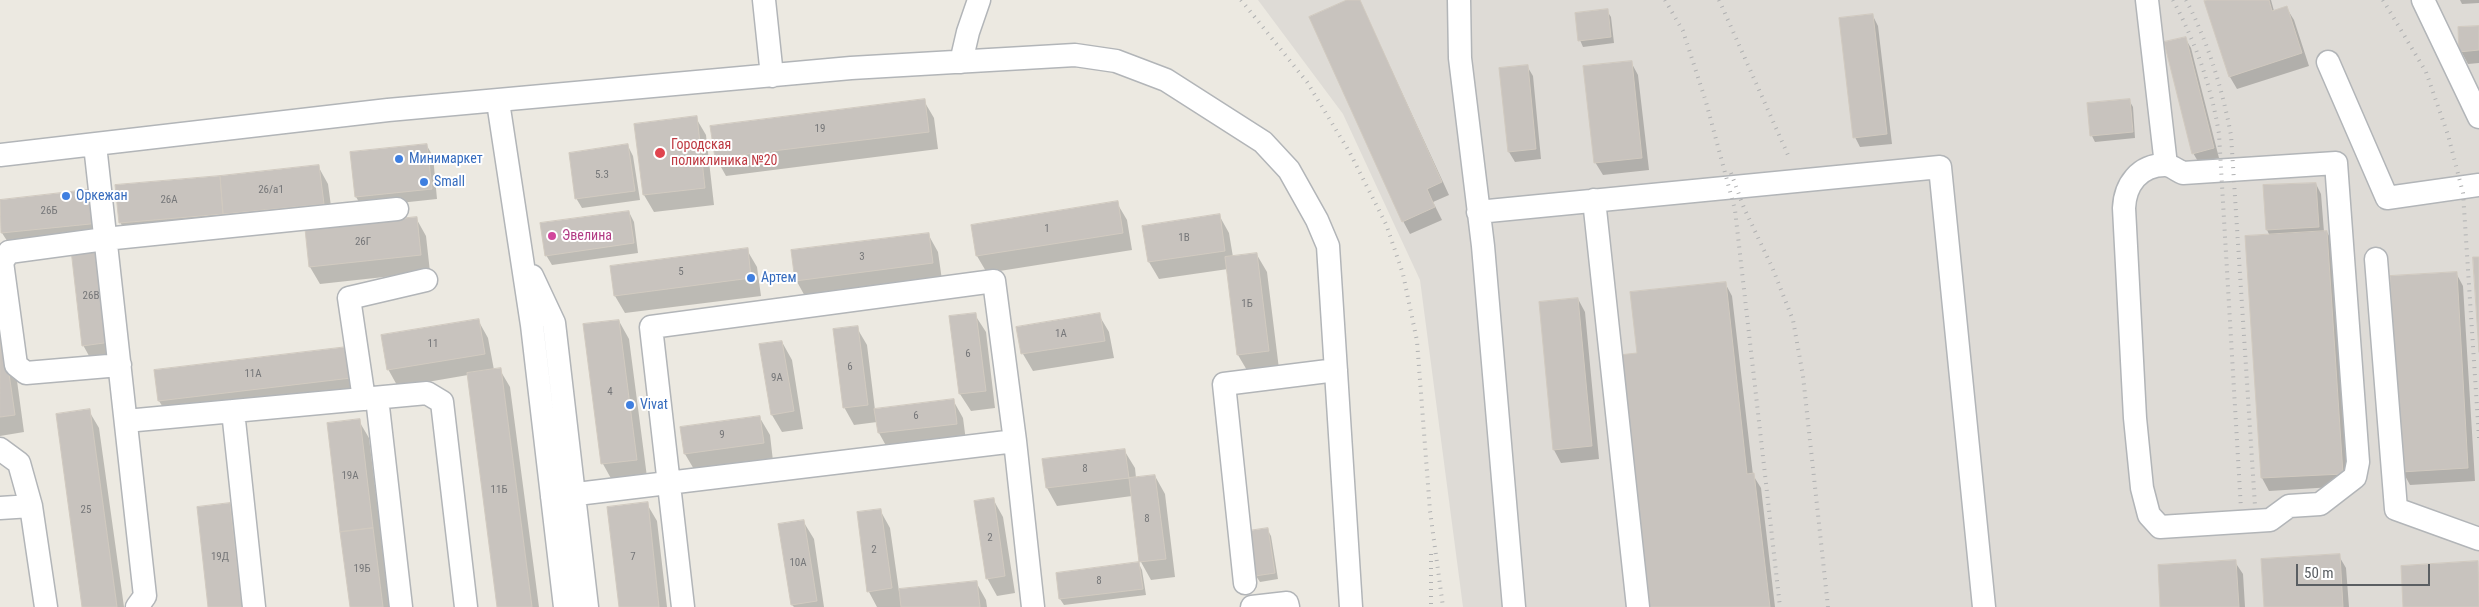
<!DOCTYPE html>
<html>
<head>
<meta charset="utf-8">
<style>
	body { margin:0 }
	#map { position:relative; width:2479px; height:607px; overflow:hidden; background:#ece9e1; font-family:"Roboto Condensed",sans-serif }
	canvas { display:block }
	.scale { position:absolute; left:2296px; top:564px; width:134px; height:22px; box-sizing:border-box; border:2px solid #5a5e62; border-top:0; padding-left:6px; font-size:15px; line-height:18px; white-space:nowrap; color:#5a5e62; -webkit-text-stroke:4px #fff; paint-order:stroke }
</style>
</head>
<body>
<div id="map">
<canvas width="2479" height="607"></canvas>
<div class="scale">50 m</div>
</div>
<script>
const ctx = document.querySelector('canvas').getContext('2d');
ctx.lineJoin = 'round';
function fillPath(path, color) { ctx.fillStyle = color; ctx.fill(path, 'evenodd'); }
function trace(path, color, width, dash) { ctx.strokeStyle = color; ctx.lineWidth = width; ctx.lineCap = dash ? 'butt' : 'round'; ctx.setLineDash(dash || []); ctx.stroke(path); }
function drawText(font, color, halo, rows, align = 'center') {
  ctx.font = font + ' "Roboto Condensed",sans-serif'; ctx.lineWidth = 4; ctx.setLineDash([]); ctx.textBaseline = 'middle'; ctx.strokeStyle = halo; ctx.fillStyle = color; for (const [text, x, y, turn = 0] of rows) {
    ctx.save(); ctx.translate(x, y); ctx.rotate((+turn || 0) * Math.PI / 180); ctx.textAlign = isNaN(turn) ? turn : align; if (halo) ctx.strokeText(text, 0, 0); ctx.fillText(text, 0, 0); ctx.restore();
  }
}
fillPath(new Path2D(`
	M 1258,0 L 2479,0 L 2479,607 L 1463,607 L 1420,280 L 1343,114 Z`), '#dedbd6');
fillPath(new Path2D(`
	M 1350,0 L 1359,0 L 1364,10 L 1449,195 L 1433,202 L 1442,220 L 1410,234 L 1403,221 Z
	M 2211,0 L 2271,0 L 2274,11 L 2286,7 L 2294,20 L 2309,66 L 2237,89 L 2230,77 Z
	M 2460,0 L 2479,0 L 2479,3 L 2462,4 Z
	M 1607,11 L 1611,17 L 1614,43 L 1583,47 L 1580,40 Z
	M 1873,16 L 1878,26 L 1892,144 L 1860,147 L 1855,137 Z
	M 2479,27 L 2479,63 L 2468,64 L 2461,51 Z
	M 2185,38 L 2191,48 L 2219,158 L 2199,163 L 2193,153 Z
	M 1631,62 L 1638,75 L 1649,170 L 1603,175 L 1595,162 Z
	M 1527,66 L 1533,76 L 1541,159 L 1515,162 L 1509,152 Z
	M 2129,100 L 2133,107 L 2135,138 L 2095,142 L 2092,136 Z
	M 924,101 L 934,118 L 938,149 L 726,176 L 716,158 L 712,127 Z
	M 696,118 L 706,135 L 714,205 L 654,212 L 644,195 Z
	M 427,146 L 433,156 L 437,199 L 362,207 L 356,197 Z
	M 628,146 L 633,156 L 640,200 L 582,208 L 576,198 Z
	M 318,166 L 328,184 L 333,221 L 130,240 L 120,222 Z
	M 2316,184 L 2321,194 L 2324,232 L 2327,232 L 2334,245 L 2349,486 L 2269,491 L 2262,478 L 2247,237 L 2270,236 L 2267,230 Z
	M 95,191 L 109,240 L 13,250 L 2,233 L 0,201 Z
	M 1117,203 L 1127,220 L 1132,250 L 987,273 L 977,256 L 972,226 Z
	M 629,212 L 634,222 L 638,253 L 552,265 L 546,255 Z
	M 1219,215 L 1229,233 L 1233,257 L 1257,255 L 1267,272 L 1279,369 L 1248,372 L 1238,355 L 1228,269 L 1159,279 L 1149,262 Z
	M 416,218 L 426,236 L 430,272 L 320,284 L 310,267 Z
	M 928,234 L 938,252 L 942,280 L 806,298 L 796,280 Z
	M 747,250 L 757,267 L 761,296 L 625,313 L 615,296 Z
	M 72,251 L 121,360 L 93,363 L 83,345 Z
	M 0,256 L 24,432 L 0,436 Z
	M 2456,273 L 2463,286 L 2475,481 L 2410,485 L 2403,472 Z
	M 1725,283 L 1732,296 L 1753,475 L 1761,488 L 1775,607 L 1649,607 L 1638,354 Z
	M 1578,299 L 1585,312 L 1599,459 L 1561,463 L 1554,450 Z
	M 975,315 L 986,332 L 995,408 L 971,411 L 960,394 Z
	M 1099,315 L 1109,332 L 1114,358 L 1033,371 L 1023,354 L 1018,328 Z
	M 478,320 L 488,338 L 494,370 L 500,370 L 510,387 L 539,607 L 498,607 L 468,375 L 398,387 L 388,369 Z
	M 619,321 L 629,339 L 647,477 L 613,482 L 603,464 L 585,325 Z
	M 857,328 L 867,345 L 875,410 L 953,400 L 963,418 L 966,441 L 889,451 L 879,433 L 877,422 L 854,425 L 844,407 Z
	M 782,342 L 792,360 L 803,429 L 782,432 L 772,415 Z
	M 346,349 L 360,396 L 170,418 L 159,401 Z
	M 89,411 L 99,428 L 124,607 L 83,607 Z
	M 760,418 L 770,435 L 773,461 L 695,471 L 685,454 Z
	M 359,421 L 369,438 L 390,607 L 351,607 Z
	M 1124,450 L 1135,468 L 1136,478 L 1155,476 L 1165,494 L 1175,577 L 1151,580 L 1141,562 L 1132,496 L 1057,506 L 1047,488 L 1044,460 Z
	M 993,499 L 1003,517 L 1015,593 L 997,596 L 987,578 Z
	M 230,504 L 240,522 L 250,607 L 210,607 Z
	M 647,504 L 657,521 L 667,607 L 620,607 Z
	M 880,510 L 890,528 L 899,591 L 976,582 L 986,600 L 987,607 L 877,607 L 869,592 Z
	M 803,521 L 814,539 L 824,607 L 794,607 L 792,605 Z
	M 1267,529 L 1271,536 L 1278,579 L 1260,582 L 1256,576 Z
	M 2339,556 L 2346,568 L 2349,607 L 2265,607 Z
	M 2235,562 L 2243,574 L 2245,607 L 2162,607 Z
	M 2478,563 L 2479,607 L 2405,607 Z
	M 1139,564 L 1142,570 L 1146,595 L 1064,605 L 1060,599 Z`), '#0003');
const building = new Path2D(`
	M 1347,0 L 1360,0 L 1442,182 L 1427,189 L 1435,207 L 1402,222 L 1309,17 Z
	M 2207,0 L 2269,0 L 2272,11 L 2287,6 L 2302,53 L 2229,77 L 2204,1 Z
	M 1608,9 L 1611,37 L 1578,41 L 1575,13 Z
	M 1873,14 L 1887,134 L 1853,138 L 1839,18 Z
	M 2479,26 L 2479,50 L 2459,52 L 2458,27 Z
	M 2186,37 L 2214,148 L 2192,154 L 2164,42 Z
	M 1632,61 L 1642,158 L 1594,163 L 1583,66 Z
	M 1528,65 L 1536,149 L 1508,152 L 1499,68 Z
	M 925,99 L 929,132 L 715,158 L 710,126 Z
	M 2130,99 L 2133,132 L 2090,136 L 2087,103 Z
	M 697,116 L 705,188 L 643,195 L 634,124 Z
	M 427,144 L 432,189 L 355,197 L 350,152 Z
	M 628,144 L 635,191 L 575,199 L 569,153 Z
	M 319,165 L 324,204 L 223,214 L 220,176 Z
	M 220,176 L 223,214 L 119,223 L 115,185 Z
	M 2316,183 L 2319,227 L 2266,230 L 2263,185 Z
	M 96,189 L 100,223 L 1,233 L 0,200 Z
	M 1118,201 L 1123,233 L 976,256 L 971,225 Z
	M 629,211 L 634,243 L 545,256 L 540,223 Z
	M 1220,214 L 1225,251 L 1148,262 L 1142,226 Z
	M 417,217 L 421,255 L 309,267 L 305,229 Z
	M 2327,231 L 2343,474 L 2261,478 L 2245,236 Z
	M 929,233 L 933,263 L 795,281 L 791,250 Z
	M 100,247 L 111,342 L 82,346 L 71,250 Z
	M 748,248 L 751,278 L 614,296 L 610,266 Z
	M 1257,253 L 1269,351 L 1237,355 L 1225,257 Z
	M 2473,257 L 2479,257 L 2479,352 Z
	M 2457,272 L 2468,468 L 2401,472 L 2390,276 Z
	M 1726,282 L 1747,474 L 1754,473 L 1770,607 L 1647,607 L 1619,355 L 1637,353 L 1630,292 Z
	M 1578,298 L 1592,446 L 1553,450 L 1539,302 Z
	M 0,312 L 15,415 L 0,417 Z
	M 976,313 L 986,391 L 959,394 L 949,316 Z
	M 1100,313 L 1105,341 L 1021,354 L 1016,327 Z
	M 479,319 L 485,354 L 387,370 L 381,335 Z
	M 619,320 L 637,460 L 601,464 L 583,324 Z
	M 858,326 L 868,405 L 843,408 L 833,329 Z
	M 782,341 L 794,411 L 771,415 L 759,344 Z
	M 347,347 L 351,378 L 158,401 L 154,370 Z
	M 501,368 L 532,607 L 497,607 L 467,373 Z
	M 954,399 L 957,424 L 878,433 L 874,409 Z
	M 90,409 L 117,607 L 82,607 L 56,414 Z
	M 760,416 L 764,443 L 684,454 L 680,427 Z
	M 360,419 L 373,528 L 340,532 L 327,423 Z
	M 1125,449 L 1129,478 L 1046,488 L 1042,459 Z
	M 1155,475 L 1166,559 L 1139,562 L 1129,478 Z
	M 994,498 L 1005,576 L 986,579 L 974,501 Z
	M 648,502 L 659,607 L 619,607 L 607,507 Z
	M 230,503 L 242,607 L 208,607 L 197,507 Z
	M 881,509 L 892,588 L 867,592 L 857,512 Z
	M 804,520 L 817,601 L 791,605 L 778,524 Z
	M 373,528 L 383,607 L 350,607 L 340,532 Z
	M 1268,528 L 1275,573 L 1255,576 L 1248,531 Z
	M 2340,554 L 2343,607 L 2264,607 L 2261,559 Z
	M 2236,560 L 2239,607 L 2160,607 L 2158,565 Z
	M 2478,561 L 2479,607 L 2403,607 L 2401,566 Z
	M 1139,562 L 1143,589 L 1059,599 L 1056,573 Z
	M 977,581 L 980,607 L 901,607 L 899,589 Z`);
fillPath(building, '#c8c3be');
trace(building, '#d1cac0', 1);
const minor = new Path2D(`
	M 764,0 L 772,76
	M 1459,0 L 1460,58 L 1483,246 L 1514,607
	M 2147,0 L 2166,165
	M 2423,0 L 2479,117
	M 961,62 L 968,32 L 979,0
	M 2328,62 L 2387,198 L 2479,185
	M 498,102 L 532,325 L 565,607
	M 95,145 L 145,596 L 137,607
	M 0,155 L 388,110 L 851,68 L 1075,55 L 1116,61 L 1166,80 L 1263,142 L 1289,170 L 1317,220 L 1328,246 L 1351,607
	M 2336,163 L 2358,462 L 2355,477 L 2320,504 L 2289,506 L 2270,520 L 2160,527 L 2149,515 L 2142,488 L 2135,418 L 2124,208 C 2125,185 2139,165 2165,165 C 2171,165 2178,171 2183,173 Z
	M 1594,200 L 1638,607
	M 1478,212 L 1940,167 L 1984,607
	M 2376,259 L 2396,509 L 2479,539
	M 532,276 L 554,323 L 587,607
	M 120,365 L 26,373 L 16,365 L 2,262 L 9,252 L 105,239 L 397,209
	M 377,398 L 401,607
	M 364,399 L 349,298 L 426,280
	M 233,411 L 254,607
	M 126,421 L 427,393 L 442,402 L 466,607
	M 1015,441 L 1033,607
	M 0,449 L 19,463 L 31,506 L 46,607
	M 552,497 L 1015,441 L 994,281 L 651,327 L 683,607
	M 0,508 L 31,506
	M 1245,583 L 1224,384 L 1336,370
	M 1252,607 L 1287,603 L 1288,607`);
trace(minor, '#b2b5b8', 25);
trace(minor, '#fff', 22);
trace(new Path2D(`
	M 1241,0 L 1307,82 L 1350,153 L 1386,224 L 1403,274 L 1417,341 L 1430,511 L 1443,607
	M 1665,0 L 1683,31 L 1706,102 L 1735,210 L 1780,607
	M 1719,0 L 1788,155
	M 2173,0 C 2196,44 2211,85 2219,134 L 2241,509
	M 2186,0 C 2208,42 2222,88 2231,135 L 2255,506
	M 2383,0 L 2426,72 L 2448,135 L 2463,193 L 2479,438
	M 1731,173 L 1744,208 L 1772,267 L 1793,320 L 1803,376 L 1828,607
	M 1431,554 L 1431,607`), '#b0b1b2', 4, [1, 6]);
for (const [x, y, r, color] of [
	[660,153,6,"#e0444e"],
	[399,159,5,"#3f7fe0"],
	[424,182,5,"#3f7fe0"],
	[66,196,5,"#3f7fe0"],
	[552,236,5,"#d1479c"],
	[751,278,5,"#3f7fe0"],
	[630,405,5,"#3f7fe0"]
]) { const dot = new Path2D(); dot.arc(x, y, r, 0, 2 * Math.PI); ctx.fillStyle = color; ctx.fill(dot); trace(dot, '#fff', 2); }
drawText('11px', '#767779', null, [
	["19",820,129],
	["5.3",602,175],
	["26/а1",271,190],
	["26А",169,200],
	["26Б",49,211],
	["1",1047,229],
	["1В",1184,238],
	["26Г",363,242],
	["3",862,257],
	["5",681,272],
	["26В",91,296],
	["1Б",1247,304],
	["1А",1061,334],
	["11",433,344],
	["6",968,354],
	["6",850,367],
	["11А",253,374],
	["9А",777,378],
	["4",610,392],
	["6",916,416],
	["9",722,435],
	["8",1085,469],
	["19А",350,476],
	["11Б",499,490],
	["25",86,510],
	["8",1147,519],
	["2",990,538],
	["2",874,550],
	["19Д",220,557],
	["7",633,557],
	["10А",798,563],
	["19Б",362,569],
	["8",1099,581]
]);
drawText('14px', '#be3a42', '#fff', [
	["Городская",671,145],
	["поликлиника №20",671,161]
], 'left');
drawText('14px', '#366cbe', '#fff', [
	["Минимаркет",409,159],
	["Small",434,182],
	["Оркежан",76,196],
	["Артем",761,278],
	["Vivat",640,405]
], 'left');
drawText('14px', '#b23c85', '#fff', [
	["Эвелина",562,236]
], 'left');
</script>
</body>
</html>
